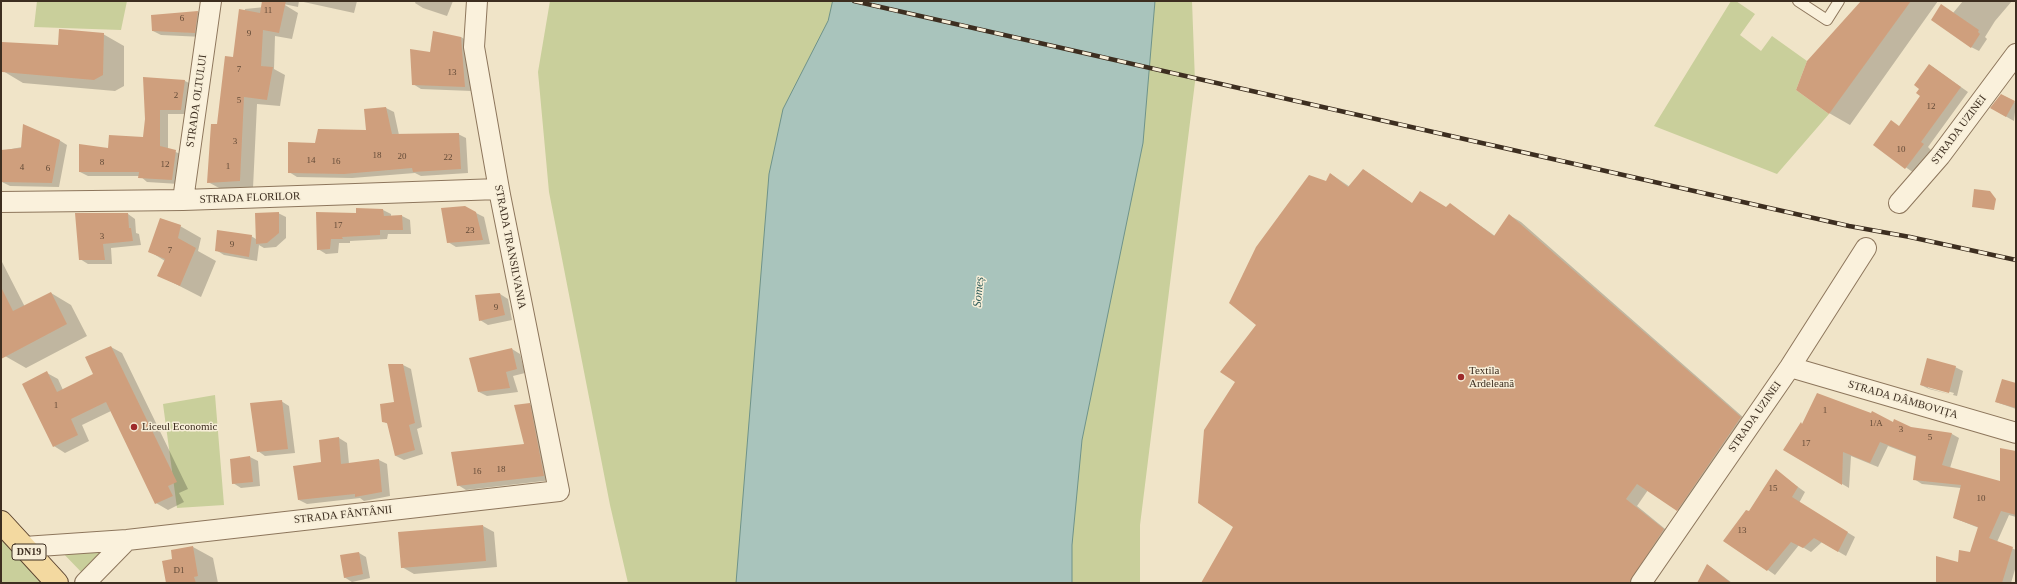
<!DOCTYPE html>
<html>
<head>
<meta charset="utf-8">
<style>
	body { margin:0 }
	#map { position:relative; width:2017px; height:584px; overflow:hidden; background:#f0e4c8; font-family:Georgia,serif }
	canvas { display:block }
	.frame { position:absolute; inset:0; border:2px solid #3d2e20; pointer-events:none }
</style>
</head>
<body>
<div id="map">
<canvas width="2017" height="584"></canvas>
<div class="frame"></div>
</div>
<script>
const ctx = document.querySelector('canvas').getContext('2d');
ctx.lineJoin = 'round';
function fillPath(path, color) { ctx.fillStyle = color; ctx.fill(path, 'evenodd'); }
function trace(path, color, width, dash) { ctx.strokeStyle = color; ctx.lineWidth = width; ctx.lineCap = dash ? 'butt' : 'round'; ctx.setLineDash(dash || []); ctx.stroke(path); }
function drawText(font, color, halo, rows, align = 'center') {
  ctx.font = font + ' Georgia,serif'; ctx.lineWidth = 3; ctx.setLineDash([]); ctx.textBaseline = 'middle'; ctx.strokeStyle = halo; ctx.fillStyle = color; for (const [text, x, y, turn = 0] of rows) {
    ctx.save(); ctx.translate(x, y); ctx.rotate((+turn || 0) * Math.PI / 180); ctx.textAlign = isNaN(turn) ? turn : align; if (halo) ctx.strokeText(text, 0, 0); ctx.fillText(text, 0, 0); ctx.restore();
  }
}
fillPath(new Path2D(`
	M 37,1 L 127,1 L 121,30 L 34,27 Z
	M 550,1 L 1192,1 L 1195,82 L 1140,525 L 1140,583 L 628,583 L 610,505 L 549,192 L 538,72 Z
	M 1731,1 L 1736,1 L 1755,14 L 1740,35 L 1761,51 L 1772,36 L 1807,61 L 1796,90 L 1829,114 L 1777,174 L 1654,126 Z
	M 215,395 L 224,505 L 177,508 L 163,404 Z
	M 1,535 L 45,583 L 1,583 Z
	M 117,544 L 86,577 L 59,549 Z`), '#c9cf9b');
const water = new Path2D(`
	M 833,1 L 1155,1 L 1143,143 L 1082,440 L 1072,545 L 1072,583 L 736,583 L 769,174 L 783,109 L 828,21 Z`);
fillPath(water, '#a9c4bc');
trace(water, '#6f938a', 1);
fillPath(new Path2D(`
	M 269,1 L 357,1 L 354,13 L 299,1 L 298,7 Z
	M 416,1 L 453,1 L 447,16 L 423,8 L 415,3 Z
	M 1871,1 L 1938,1 L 1850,125 L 1829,113 Z
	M 1963,1 L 2012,1 L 1995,21 L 1985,37 L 1987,39 L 1979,51 L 1971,47 L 1953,13 Z
	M 285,5 L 298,13 L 292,39 L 275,36 L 274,69 L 285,75 L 280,106 L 257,104 L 253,188 L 221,189 L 208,182 L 218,125 L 245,9 Z
	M 198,12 L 205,17 L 203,37 L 161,35 L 153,31 Z
	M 103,34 L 124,46 L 124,86 L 115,91 L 23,83 L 3,71 L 59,46 Z
	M 461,37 L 469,42 L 472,91 L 421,89 L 413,84 L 430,53 Z
	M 1930,65 L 1968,92 L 1928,147 L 1931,150 L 1914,173 L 1874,145 L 1900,126 L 1922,96 Z
	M 144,78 L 185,81 L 193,85 L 188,114 L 168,114 L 168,149 L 183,155 L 179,184 L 147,182 L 140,176 L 88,176 L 80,172 L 109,150 L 144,138 L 146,119 Z
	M 2001,95 L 2016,103 L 2014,121 L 1991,108 Z
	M 386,108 L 394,112 L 399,135 L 458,134 L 466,138 L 468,173 L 421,176 L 415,173 L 352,178 L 297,177 L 289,172 L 316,144 L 367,131 Z
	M 59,140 L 67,145 L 59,187 L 10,186 L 2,182 L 1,151 Z
	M 1364,170 L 1413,204 L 1446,208 L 1450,204 L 1495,236 L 1509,215 L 1521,222 L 1752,425 L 1689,517 L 1648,490 L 1637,506 L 1675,537 L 1643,583 L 1204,583 L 1234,527 L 1236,382 L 1257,324 L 1331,174 L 1350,187 Z
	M 383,210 L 391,214 L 391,216 L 402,216 L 410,220 L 411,234 L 388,234 L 387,239 L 350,241 L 350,243 L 339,243 L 338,253 L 326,254 L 318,249 L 357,214 Z
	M 278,213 L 286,217 L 286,238 L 276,247 L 264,248 L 259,245 L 257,261 L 224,255 L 216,250 L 251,236 L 256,239 Z
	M 476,213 L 484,217 L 490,244 L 456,247 L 448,242 Z
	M 128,214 L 135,219 L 136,233 L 139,234 L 141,245 L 111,248 L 112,264 L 88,264 L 80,259 Z
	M 180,226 L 201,238 L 198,251 L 216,261 L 201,297 L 158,275 L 165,261 L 149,251 Z
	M 1,260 L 25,307 L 51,293 L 71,305 L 87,336 L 26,368 L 5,356 L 1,349 Z
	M 500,294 L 508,299 L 512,320 L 488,325 L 480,320 Z
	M 111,347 L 122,353 L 188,489 L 179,493 L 184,502 L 168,510 L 156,503 L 111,411 L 82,425 L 89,441 L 65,453 L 54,446 L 47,373 L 58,379 L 63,390 L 94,375 Z
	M 512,349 L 520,354 L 525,373 L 513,376 L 518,392 L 487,396 L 479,392 Z
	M 403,365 L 411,369 L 422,427 L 417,429 L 423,454 L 404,460 L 396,456 L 388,424 L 383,421 L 396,403 Z
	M 1955,367 L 1963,371 L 1957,396 L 1929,389 L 1921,385 ZM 1928,386 L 1954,393 L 1953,395 L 1928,388 Z
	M 2016,384 L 2016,409 L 1996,402 Z
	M 281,401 L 289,406 L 295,453 L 265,456 L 258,451 Z
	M 529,404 L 537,408 L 552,480 L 466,490 L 458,485 L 525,445 Z
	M 1894,423 L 1910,428 L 1952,434 L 1959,438 L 1950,468 L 2001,483 L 2016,452 L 2016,517 L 2009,515 L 1997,542 L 2016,550 L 2016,566 L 2011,583 L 1937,583 L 1971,553 L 1979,528 L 1954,518 L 1961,488 L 1922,484 L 1914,479 L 1917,457 L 1888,446 L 1878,467 L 1851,456 L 1849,488 L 1785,450 L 1803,425 Z
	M 339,438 L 347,443 L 349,464 L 379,460 L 387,464 L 390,496 L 364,501 L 360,498 L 307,504 L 299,500 Z
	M 250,457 L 258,461 L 260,486 L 241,488 L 233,483 L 231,460 Z
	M 1776,471 L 1805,492 L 1799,503 L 1855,537 L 1846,556 L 1822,542 L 1811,552 L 1799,545 L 1775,575 L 1768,570 L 1749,512 Z
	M 483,526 L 494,532 L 497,567 L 414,574 L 402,567 Z
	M 193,547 L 213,558 L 218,583 L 167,583 L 174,559 Z
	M 359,553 L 366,557 L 370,578 L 352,582 L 344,577 Z
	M 1708,565 L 1715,570 L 1732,583 L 1698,583 Z`), '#0003');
fillPath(new Path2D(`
	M 262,1 L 286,1 L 279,33 L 263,30 L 261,66 L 273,67 L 267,100 L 244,97 L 240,181 L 207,183 L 211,124 L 217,124 L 225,56 L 233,57 L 239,9 L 260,13 Z
	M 1861,1 L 1911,1 L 1829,114 L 1796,90 L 1807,61 Z
	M 1941,4 L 1979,30 L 1978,32 L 1980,34 L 1971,48 L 1931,20 Z
	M 198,11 L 195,33 L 152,31 L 151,15 Z
	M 59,29 L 104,33 L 103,75 L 94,80 L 2,72 L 2,42 L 58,45 Z
	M 433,31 L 461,37 L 465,87 L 412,85 L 410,49 L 430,52 Z
	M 1929,64 L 1961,87 L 1921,142 L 1924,144 L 1905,169 L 1873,145 L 1891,120 L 1899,126 L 1920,96 L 1916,93 L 1919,89 L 1914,85 Z
	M 143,77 L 185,80 L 181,110 L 160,110 L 160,146 L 176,150 L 172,180 L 138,178 L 139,172 L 79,172 L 79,144 L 108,148 L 109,135 L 143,137 L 145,119 Z
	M 2001,94 L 2015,101 L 2006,117 L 1990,108 Z
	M 386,107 L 392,134 L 459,133 L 461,169 L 413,172 L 412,168 L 344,174 L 288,173 L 288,142 L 315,143 L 318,129 L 366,130 L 364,109 Z
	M 23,124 L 60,140 L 52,183 L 1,182 L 1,150 L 21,148 Z
	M 1363,169 L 1412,203 L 1420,191 L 1446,207 L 1450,203 L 1494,236 L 1509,214 L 1741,417 L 1677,511 L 1637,484 L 1626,499 L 1664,529 L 1629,583 L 1201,583 L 1233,527 L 1198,503 L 1204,430 L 1235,382 L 1220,372 L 1256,325 L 1229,303 L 1256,247 L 1309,175 L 1326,181 L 1330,173 L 1348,187 Z
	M 1974,189 L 1990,191 L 1996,199 L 1994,210 L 1972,207 Z
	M 465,206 L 476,212 L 483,240 L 447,243 L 441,208 Z
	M 356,208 L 383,209 L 384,216 L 402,215 L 403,230 L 380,230 L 380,235 L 342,237 L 343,239 L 331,239 L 330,249 L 317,250 L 316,212 L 356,213 Z
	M 279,212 L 279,233 L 267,243 L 256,244 L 255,213 Z
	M 75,213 L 128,213 L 129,228 L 131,228 L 133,241 L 103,244 L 105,260 L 79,260 Z
	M 160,218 L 181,225 L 178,238 L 196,248 L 180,286 L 157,276 L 165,259 L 148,252 Z
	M 217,230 L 252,235 L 249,257 L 215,251 Z
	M 1,287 L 13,311 L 51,292 L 67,324 L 1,359 Z
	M 500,293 L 505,315 L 479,321 L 475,295 Z
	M 111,346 L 177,482 L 168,486 L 173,496 L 155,504 L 106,402 L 71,419 L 78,435 L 53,447 L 22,384 L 47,371 L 57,392 L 93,374 L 85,357 Z
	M 512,348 L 517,369 L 506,372 L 510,388 L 478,392 L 469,358 Z
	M 1927,358 L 1956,366 L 1949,393 L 1920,385 Z
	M 388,364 L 403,364 L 415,423 L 409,425 L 415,450 L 395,456 L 387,423 L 382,422 L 380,404 L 394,402 Z
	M 2002,379 L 2016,383 L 2016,408 L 1995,402 Z
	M 1817,393 L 1871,413 L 1872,411 L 1893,422 L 1894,419 L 1911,427 L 1952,433 L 1942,465 L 2000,481 L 2000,448 L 2016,451 L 2016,515 L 2001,511 L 1989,538 L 2013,547 L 2002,583 L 1936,583 L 1936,556 L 1958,562 L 1959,550 L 1970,552 L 1978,527 L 1953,518 L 1961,485 L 1913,480 L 1916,456 L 1880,442 L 1870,463 L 1843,452 L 1842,485 L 1783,450 L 1801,422 L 1802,424 Z
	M 282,400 L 288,449 L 257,452 L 250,403 Z
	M 530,403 L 544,476 L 457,486 L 451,452 L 524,444 L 514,405 Z
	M 339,437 L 341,464 L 379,459 L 382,492 L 355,497 L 355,494 L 298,500 L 293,466 L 321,462 L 319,440 Z
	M 250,456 L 253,482 L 232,484 L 230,459 Z
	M 1776,469 L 1798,487 L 1792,497 L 1848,532 L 1838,552 L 1814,538 L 1803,548 L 1791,542 L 1767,571 L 1723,541 L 1746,510 L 1749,511 Z
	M 483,525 L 486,561 L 401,568 L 398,532 Z
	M 193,546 L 198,576 L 194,577 L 196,583 L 166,583 L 162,561 L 172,559 L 171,550 Z
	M 359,552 L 363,574 L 344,578 L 340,555 Z
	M 1707,564 L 1731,583 L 1697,583 Z`), '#cf9f7d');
const service = new Path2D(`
	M 1798,1 L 1827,20 L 1839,1`);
const minor = new Path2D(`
	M 183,200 L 211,1
	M 1,202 L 183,200 L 499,189
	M 1899,203 L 1940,156 L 2016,54
	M 1790,367 L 2016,433
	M 24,547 L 127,540 L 559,491 L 500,195 L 474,47 L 477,1
	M 85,583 L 127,540
	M 1641,583 L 1790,367 L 1866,248`);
const primary = new Path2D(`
	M 1,522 L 57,583`);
trace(service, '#8d765c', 12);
trace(minor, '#8d765c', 22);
trace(primary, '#5b4430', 24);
trace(service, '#faf1dc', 10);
trace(minor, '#faf1dc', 20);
trace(primary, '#f3d9a0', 22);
const rail = new Path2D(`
	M 854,1 L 1849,226 L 1910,237 L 2016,260`);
trace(rail, '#3d2e20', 4.5);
trace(rail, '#f7eed8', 3, [9]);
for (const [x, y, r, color] of [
	[1461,377,4,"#9e2a2b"],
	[134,427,4,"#9e2a2b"]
]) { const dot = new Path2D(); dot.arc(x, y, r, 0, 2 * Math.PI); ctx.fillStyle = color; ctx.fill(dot); trace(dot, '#f7eed8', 1.5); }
drawText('9px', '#624a37', null, [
	["11",268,11],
	["6",182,19],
	["9",249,34],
	["7",239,70],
	["13",452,73],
	["2",176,96],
	["5",239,101],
	["12",1931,107],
	["3",235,142],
	["10",1901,150],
	["18",377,156],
	["20",402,157],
	["22",448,158],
	["14",311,161],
	["16",336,162],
	["8",102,163],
	["12",165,165],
	["1",228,167],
	["4",22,168],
	["6",48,169],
	["17",338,226],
	["23",470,231],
	["3",102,237],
	["9",232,245],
	["7",170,251],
	["9",496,308],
	["1",56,406],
	["1",1825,411],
	["1/A",1876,424],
	["3",1901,430],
	["5",1930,438],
	["17",1806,444],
	["18",501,470],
	["16",477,472],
	["15",1773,489],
	["10",1981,499],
	["13",1742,531],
	["D1",179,571]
]);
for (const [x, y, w] of [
	[29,552,34]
]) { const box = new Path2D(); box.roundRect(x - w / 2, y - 8, w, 16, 3); ctx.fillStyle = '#f7eed8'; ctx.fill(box); trace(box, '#3d2e20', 1); }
drawText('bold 10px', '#3d2e20', null, [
	["DN19",29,552]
]);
drawText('11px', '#3d2e20', '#f7eed8', [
	["STRADA OLTULUI",197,101,-82],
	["STRADA UZINEI",1959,130,-53],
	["STRADA FLORILOR",250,198,-2],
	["STRADA TRANSILVANIA",510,247,79],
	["STRADA DÂMBOVIȚA",1903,400,16],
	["STRADA UZINEI",1755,417,-55],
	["STRADA FÂNTÂNII",343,515,-6]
]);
drawText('11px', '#3d2e20', '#f7eed8', [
	["Textila",1469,371],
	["Ardeleană",1469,384],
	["Liceul Economic",142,427]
], 'left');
drawText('italic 12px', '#2f5d5a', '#f7eed8', [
	["Someș",979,292,-85]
]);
</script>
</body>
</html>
